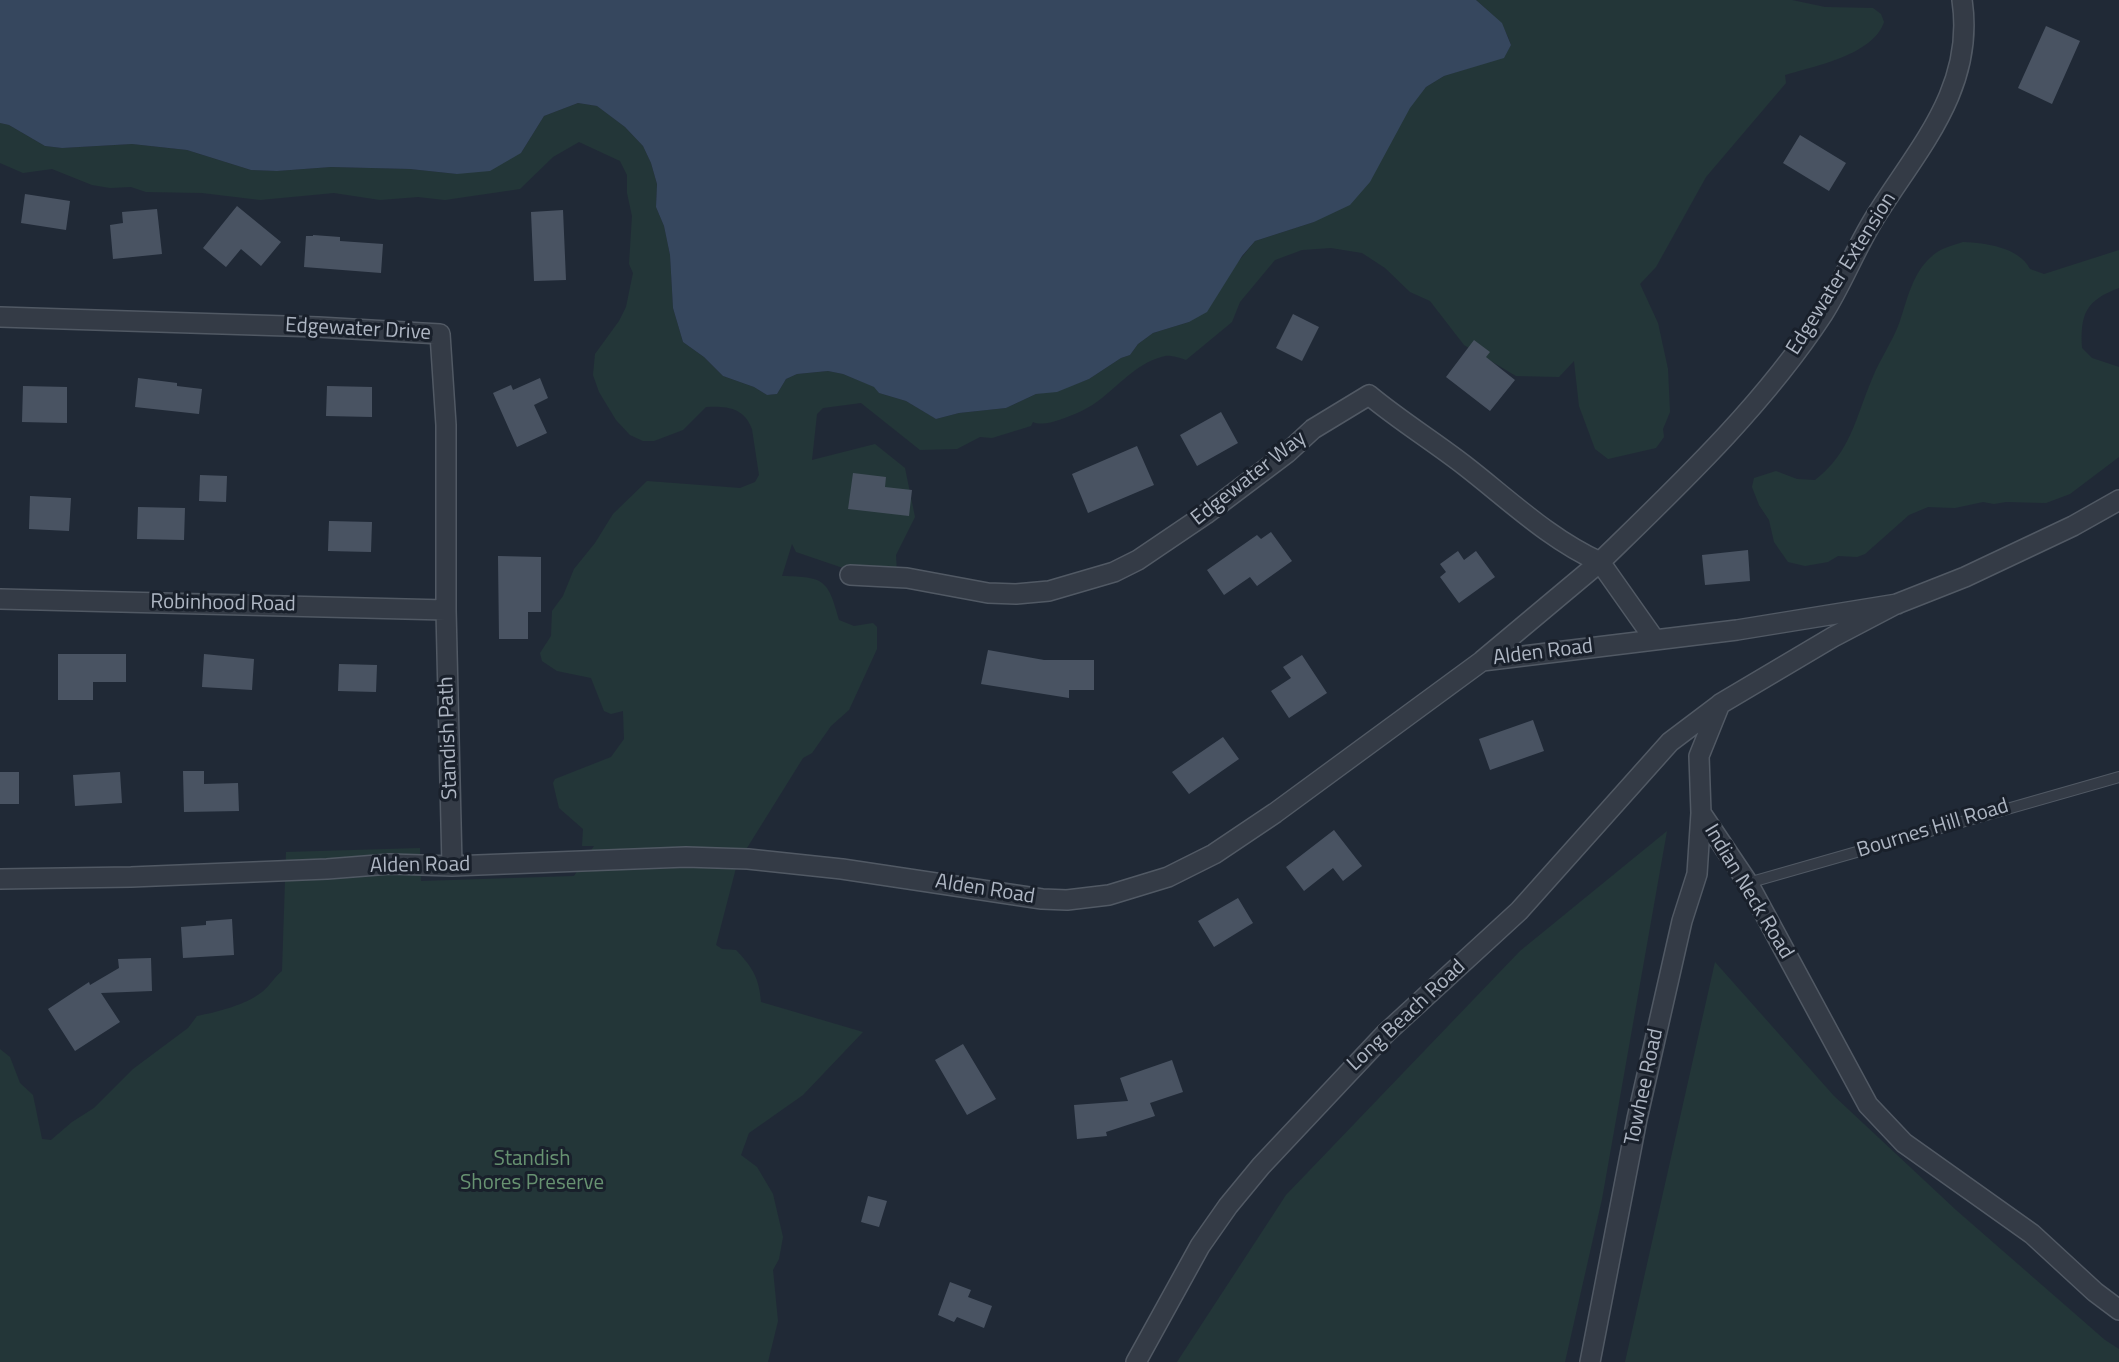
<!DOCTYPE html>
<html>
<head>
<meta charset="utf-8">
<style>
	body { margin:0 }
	canvas { display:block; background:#202936 }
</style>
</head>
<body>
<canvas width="2119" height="1362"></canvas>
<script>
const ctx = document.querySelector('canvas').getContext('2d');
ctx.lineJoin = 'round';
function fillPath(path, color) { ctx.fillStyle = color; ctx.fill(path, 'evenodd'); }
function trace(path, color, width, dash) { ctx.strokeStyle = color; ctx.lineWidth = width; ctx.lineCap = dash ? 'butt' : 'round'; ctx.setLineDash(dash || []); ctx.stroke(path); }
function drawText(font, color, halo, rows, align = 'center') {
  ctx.font = font + ' "Titillium Web",sans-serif'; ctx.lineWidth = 6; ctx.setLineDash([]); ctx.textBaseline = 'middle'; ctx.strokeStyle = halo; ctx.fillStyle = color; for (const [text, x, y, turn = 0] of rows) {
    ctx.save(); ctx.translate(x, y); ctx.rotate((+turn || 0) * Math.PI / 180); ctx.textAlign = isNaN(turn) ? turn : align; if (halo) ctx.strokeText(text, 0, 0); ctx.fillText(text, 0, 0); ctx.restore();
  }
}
fillPath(new Path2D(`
	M 1476,0 L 1792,0 L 1825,7 L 1873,8 L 1881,14 L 1884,22 C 1873,55 1815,66 1785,75 L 1786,83 L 1706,177 L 1656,267 L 1640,284 L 1658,323 L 1668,369 L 1670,412 L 1663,429 L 1664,437 L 1656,448 L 1608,459 L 1595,449 L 1579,406 L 1574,361 L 1559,377 L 1516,376 L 1464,345 L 1430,301 L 1410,292 L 1385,268 L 1362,253 L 1331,248 L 1302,250 L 1275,260 L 1240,302 L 1232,322 L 1186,360 C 1180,358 1171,355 1165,356 C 1140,361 1121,383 1102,398 C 1090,408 1074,415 1059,420 C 1051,423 1040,425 1033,422 L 1031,426 L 992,438 L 980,437 L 957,449 L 920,450 L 861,403 L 823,408 L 817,414 L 812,460 L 875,444 L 905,468 L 915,517 L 896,555 L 897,574 L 846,569 L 796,552 L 792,544 L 782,576 C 824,577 828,579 839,620 L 854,626 L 873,623 L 877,627 L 877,649 L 849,710 L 831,726 L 812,753 L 803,758 L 737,864 L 716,945 L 722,949 L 736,950 C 752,967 759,977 761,1002 L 863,1032 L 803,1095 L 749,1133 L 741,1155 L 757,1167 L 773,1194 L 783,1237 L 779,1259 L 773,1270 L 778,1321 L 768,1362 L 0,1362 L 0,1049 L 10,1057 L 20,1083 L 33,1095 L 42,1139 L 51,1140 L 72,1122 L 94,1108 L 133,1069 L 188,1028 L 197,1016 C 217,1012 246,1005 262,992 C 270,986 274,977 282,971 L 286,852 L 420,848 L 421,881 L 574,876 L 594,846 L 582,846 L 583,829 L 559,808 L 553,783 L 555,779 L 611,757 L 624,739 L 623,711 L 611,714 L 604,711 L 591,678 L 557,671 L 542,661 L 540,653 L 551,636 L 552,611 L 563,596 L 574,569 L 595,543 L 613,514 L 647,481 L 740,488 L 755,482 L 759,475 L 752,429 C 744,407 726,406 706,407 L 683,430 L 654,441 L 643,441 L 630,435 L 616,420 L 599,392 L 593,375 L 595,354 L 619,321 L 626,307 L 633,273 L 629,264 L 632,216 L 627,193 L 627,175 L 620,161 L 579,142 L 553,157 L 520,189 L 445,200 L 418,197 L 380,200 L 334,193 L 260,200 L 202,193 L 146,192 L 131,187 L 110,188 L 92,185 L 52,169 L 23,173 L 0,163 L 0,123 L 9,125 L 45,146 L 62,148 L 132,144 L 187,150 L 251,170 L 277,171 L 331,167 L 410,169 L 457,174 L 521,153 L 544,116 L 578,103 L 597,106 L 625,127 L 643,146 L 651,163 L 657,184 L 656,207 L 664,226 L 670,255 L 673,308 L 683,342 L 704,357 L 723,376 L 754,387 L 767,395 L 777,394 L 786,379 L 797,374 L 828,371 L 843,374 L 875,387 L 879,393 L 906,401 L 936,419 L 959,413 L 1006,408 L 1036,394 L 1057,391 L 1089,379 L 1121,358 L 1130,355 L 1138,344 L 1153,333 L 1189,322 L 1255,241 L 1314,222 L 1426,87 L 1444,76 L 1504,57 L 1511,45 C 1505,24 1492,14 1476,0 Z
	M 1963,242 C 1985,243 2019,247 2030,269 L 2044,274 L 2119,250 L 2119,288 C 2086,300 2080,314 2082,348 L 2092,358 L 2119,367 L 2119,457 L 2070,494 L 2046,503 L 2006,502 L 1994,504 L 1983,502 L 1955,508 L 1928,507 L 1909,515 L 1865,554 L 1857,557 L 1838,556 L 1828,562 L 1805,566 L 1788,562 L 1774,542 L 1769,520 L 1759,505 L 1752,487 L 1754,478 L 1776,471 L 1797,479 L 1815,480 C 1851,452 1855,419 1872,379 C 1880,359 1893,341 1900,321 C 1907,300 1913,273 1930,258 C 1940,248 1951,246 1963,242 Z
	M 1667,831 L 1602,1199 L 1565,1362 L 1177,1362 L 1286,1195 L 1520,951 Z
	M 1715,962 L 1834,1096 L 1956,1210 L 2105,1340 L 2119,1349 L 2119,1362 L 1625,1362 Z`), '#233638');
fillPath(new Path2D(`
	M 0,0 L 1476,0 L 1502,23 L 1511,45 L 1504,58 L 1444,76 L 1426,87 L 1410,108 L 1370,182 L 1350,205 L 1314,222 L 1255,241 L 1242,256 L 1207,312 L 1189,322 L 1153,333 L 1138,344 L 1130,355 L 1121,358 L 1089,379 L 1057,392 L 1036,394 L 1006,408 L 959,413 L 936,419 L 906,401 L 879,393 L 874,387 L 843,374 L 828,371 L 797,374 L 786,379 L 777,394 L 767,395 L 754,387 L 723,376 L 704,357 L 683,342 L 673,308 L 670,255 L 664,226 L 656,207 L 657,184 L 651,163 L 643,146 L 625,127 L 597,106 L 578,103 L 544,116 L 521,153 L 490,171 L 457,174 L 410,169 L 331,167 L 277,171 L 251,170 L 187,150 L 132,144 L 62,148 L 45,146 L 9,125 L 0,123 Z`), '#36475e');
fillPath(new Path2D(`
	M 2046,26 L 2080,41 L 2052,104 L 2018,88 Z
	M 1800,135 L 1846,163 L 1829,191 L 1783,163 Z
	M 25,194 L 70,201 L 66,230 L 21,223 Z
	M 237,206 L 281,242 L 261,266 L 241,249 L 226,267 L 203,248 Z
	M 157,209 L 162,254 L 113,259 L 110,225 L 123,223 L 122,212 Z
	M 563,210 L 566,280 L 534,281 L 531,212 Z
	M 313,235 L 340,237 L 340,241 L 383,244 L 381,273 L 304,267 L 306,236 L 313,236 Z
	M 1293,314 L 1319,327 L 1302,361 L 1276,348 Z
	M 1474,340 L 1490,352 L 1486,357 L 1515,380 L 1490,411 L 1446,377 Z
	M 138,378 L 177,383 L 177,386 L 202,389 L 199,414 L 135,407 Z
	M 540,378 L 548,398 L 534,405 L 547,433 L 517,447 L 493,393 L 511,385 L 513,390 Z
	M 23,386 L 67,387 L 67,423 L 22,422 Z
	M 327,386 L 372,387 L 372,417 L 326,416 Z
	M 1221,412 L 1238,443 L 1197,466 L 1180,435 Z
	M 1137,446 L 1154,485 L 1088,513 L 1072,474 Z
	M 853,473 L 886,477 L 885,487 L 912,490 L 909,516 L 848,509 Z
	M 200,475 L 227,476 L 226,502 L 199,501 Z
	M 30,496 L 71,498 L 69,531 L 29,529 Z
	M 138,507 L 185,508 L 184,540 L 137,539 Z
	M 329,521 L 372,522 L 371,552 L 328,551 Z
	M 1271,532 L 1292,561 L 1257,586 L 1250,577 L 1224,595 L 1207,570 L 1257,535 L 1261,539 Z
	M 1748,550 L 1750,581 L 1705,585 L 1702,555 Z
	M 1458,551 L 1464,560 L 1476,551 L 1495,577 L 1459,603 L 1440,577 L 1446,572 L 1440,564 Z
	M 498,556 L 541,557 L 541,612 L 528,612 L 528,639 L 499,639 Z
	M 988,650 L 1044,660 L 1094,660 L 1094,690 L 1069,690 L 1069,698 L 981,684 Z
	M 58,654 L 126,654 L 126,682 L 93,682 L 93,700 L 58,700 Z
	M 204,654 L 254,659 L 252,690 L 202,687 Z
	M 1302,655 L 1327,693 L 1289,718 L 1271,691 L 1291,678 L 1283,667 Z
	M 339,664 L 377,665 L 376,692 L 338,691 Z
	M 1533,720 L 1544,751 L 1490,770 L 1479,739 Z
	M 1223,737 L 1239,759 L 1189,794 L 1172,772 Z
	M 183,771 L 204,771 L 204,784 L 238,783 L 239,811 L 184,812 Z
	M 0,772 L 19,772 L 19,804 L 0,804 Z
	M 120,772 L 122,803 L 75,806 L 73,775 Z
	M 1334,830 L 1362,866 L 1343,881 L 1333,868 L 1304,891 L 1286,867 Z
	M 1238,898 L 1253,923 L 1214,947 L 1198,921 Z
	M 232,919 L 234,955 L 183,958 L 181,927 L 206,925 L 206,921 Z
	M 151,958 L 152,991 L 101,993 L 120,1022 L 75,1051 L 48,1009 L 89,982 L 90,985 L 119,968 L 118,959 Z
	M 963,1044 L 996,1099 L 967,1115 L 935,1060 Z
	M 1172,1060 L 1183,1092 L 1150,1103 L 1155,1116 L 1106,1132 L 1107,1136 L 1077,1139 L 1074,1105 L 1128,1101 L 1120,1078 Z
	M 868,1196 L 887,1201 L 879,1227 L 861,1222 Z
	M 950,1282 L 971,1290 L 968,1297 L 992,1306 L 984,1328 L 957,1317 L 954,1322 L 938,1315 Z`), '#495362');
const lane = new Path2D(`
	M 1748,883 L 2119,777`);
const street = new Path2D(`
	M 0,317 L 318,327 L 440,334 L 446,425 L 446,610 L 452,866
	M 2119,500 L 2073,526 L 1965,577 L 1894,605 L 1833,637 L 1720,704 L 1699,756 L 1701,813 L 1748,883 L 1868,1105 L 1904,1143 L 2032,1234 L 2095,1292 L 2119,1310
	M 850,575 L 907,578 L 988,593 L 1016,594 L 1049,591 L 1114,572 L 1138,560 L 1206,514 L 1287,453 L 1313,429 L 1369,395 C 1399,420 1433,441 1464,465 C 1508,499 1549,539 1600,562 L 1483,660
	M 0,599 L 446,610
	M 1655,640 L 1600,562 C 1679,485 1762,407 1823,314 C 1844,281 1857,244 1879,211 C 1921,145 1975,86 1962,0
	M 0,879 L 131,877 L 327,869 L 390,864 L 452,866 L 686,857 L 748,859 L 842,869 L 1042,899 L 1067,900 L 1109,895 L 1168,877 L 1214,854 L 1275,813 L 1482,661 L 1737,630 L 1897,604
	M 1136,1362 L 1200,1246 L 1228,1206 L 1261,1166 L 1386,1033 L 1519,911 L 1670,742 L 1719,705
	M 1590,1362 L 1637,1119 L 1682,921 L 1697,874 L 1701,813`);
trace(lane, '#515964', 12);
trace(street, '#515964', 22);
trace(lane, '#343b46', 10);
trace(street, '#343b46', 19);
drawText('21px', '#aeb6c3', '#19202b', [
	["Edgewater Extension",1842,274,-58],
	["Edgewater Drive",358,330,3],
	["Edgewater Way",1249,479,-38],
	["Robinhood Road",223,604,1],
	["Alden Road",1543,653,-7],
	["Standish Path",449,738,-92],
	["Bournes Hill Road",1933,829,-17],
	["Alden Road",420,866,-1],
	["Alden Road",985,890,9],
	["Indian Neck Road",1748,892,59],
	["Long Beach Road",1407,1016,-43],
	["Towhee Road",1645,1087,-78]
]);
drawText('21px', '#679271', '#19202b', [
	["Standish",532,1160],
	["Shores Preserve",532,1184]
]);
</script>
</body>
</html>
